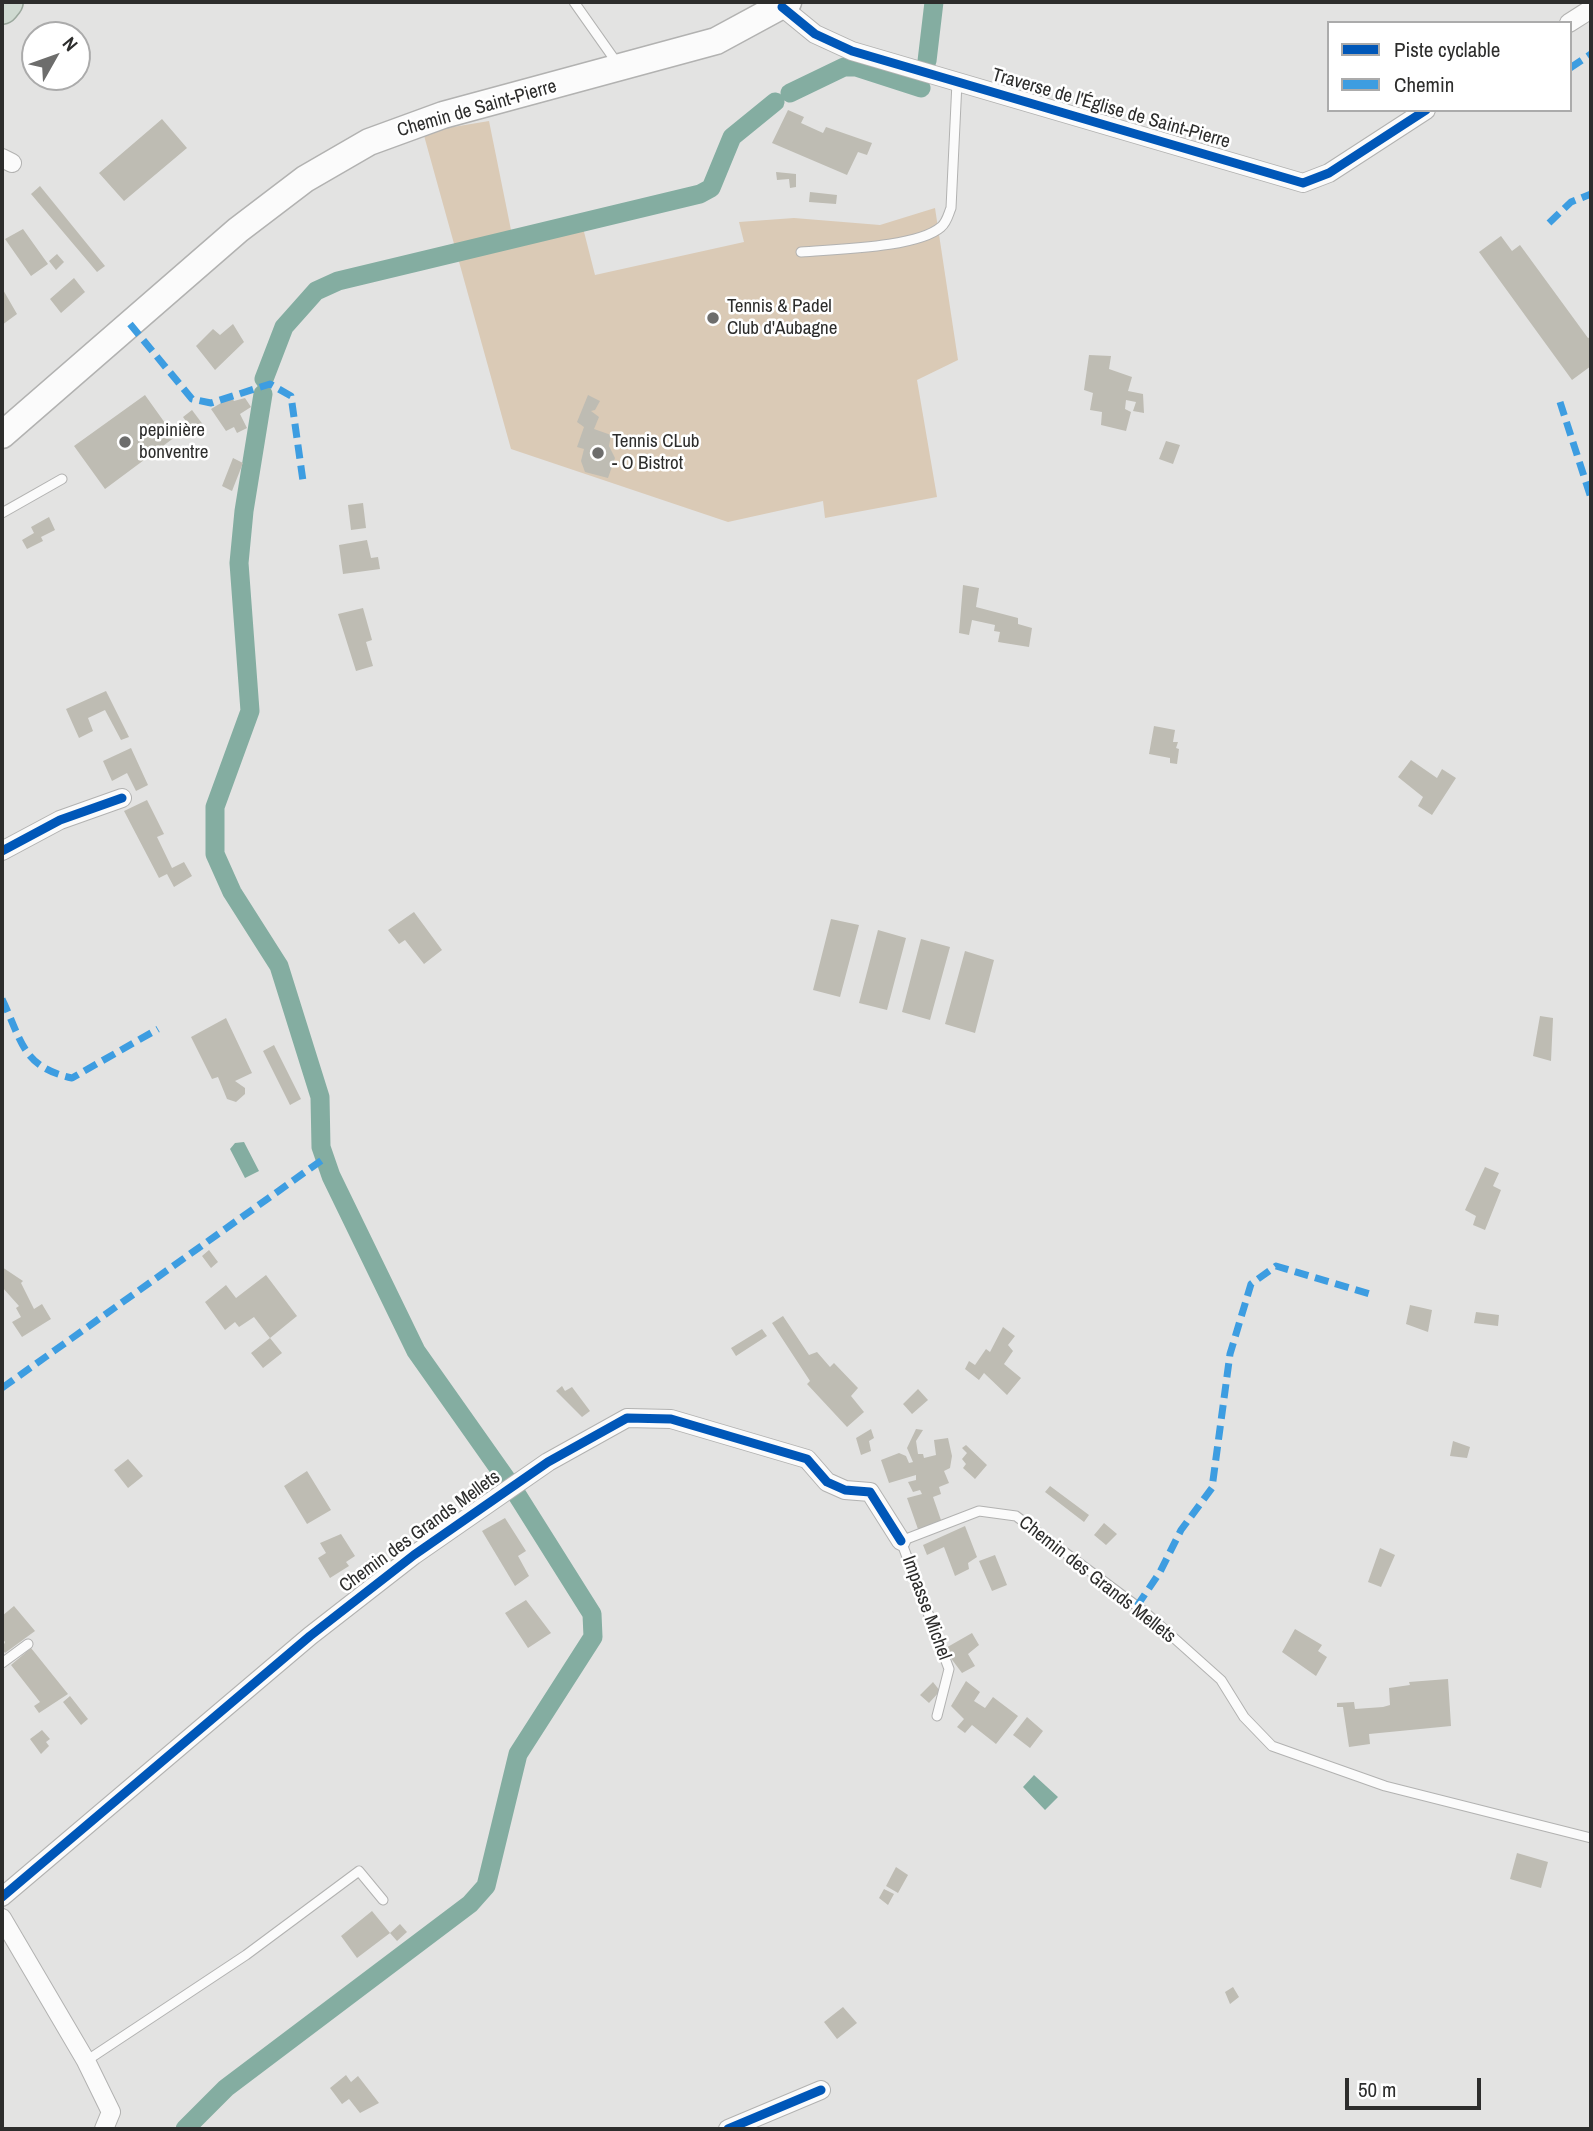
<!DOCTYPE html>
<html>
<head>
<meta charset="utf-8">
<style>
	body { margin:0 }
	#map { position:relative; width:1593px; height:2131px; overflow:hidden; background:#e3e3e2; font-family:"Archivo Narrow",sans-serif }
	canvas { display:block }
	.frame { position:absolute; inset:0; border:4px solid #2d2d2c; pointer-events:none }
	.legend { position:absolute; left:1327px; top:21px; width:245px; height:91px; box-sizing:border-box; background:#fff; border:2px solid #ababab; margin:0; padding:9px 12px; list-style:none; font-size:21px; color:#2d2d2c }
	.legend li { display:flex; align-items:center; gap:14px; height:35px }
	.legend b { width:35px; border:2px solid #ababab }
	.north { position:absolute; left:21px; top:21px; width:70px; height:70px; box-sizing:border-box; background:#fff; border:2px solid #ababab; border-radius:50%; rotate:50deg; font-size:19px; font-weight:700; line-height:28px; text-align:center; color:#2d2d2c }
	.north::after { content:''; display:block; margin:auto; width:24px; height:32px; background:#6d6d6c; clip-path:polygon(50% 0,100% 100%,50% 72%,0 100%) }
	.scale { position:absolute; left:1345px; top:2078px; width:136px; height:32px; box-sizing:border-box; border:4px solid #2d2d2c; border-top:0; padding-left:9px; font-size:21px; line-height:24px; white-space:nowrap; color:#2d2d2c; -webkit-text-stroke:5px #fff; paint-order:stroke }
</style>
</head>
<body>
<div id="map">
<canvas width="1593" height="2131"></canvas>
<div class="frame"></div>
<ul class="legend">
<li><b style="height:9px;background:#0057b8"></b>Piste cyclable</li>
<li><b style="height:9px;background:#3d9de1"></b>Chemin</li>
</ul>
<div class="north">N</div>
<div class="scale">50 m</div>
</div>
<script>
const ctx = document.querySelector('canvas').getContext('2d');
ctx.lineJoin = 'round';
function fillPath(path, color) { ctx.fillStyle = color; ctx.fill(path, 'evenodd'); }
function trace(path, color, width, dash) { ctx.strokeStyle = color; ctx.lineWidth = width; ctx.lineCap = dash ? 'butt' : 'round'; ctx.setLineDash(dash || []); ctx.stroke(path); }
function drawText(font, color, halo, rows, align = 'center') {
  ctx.font = font + ' "Archivo Narrow",sans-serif'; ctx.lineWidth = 5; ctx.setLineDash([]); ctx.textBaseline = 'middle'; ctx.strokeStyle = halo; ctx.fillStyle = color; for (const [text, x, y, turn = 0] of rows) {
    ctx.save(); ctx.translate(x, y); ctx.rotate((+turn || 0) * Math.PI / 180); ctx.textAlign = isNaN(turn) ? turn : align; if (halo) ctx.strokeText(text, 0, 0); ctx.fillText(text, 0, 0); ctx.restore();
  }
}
fillPath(new Path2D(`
	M 489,121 L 511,230 L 581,220 L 595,275 L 744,242 L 739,222 L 794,218 L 880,225 L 935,208 L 958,360 L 917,380 L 937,497 L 825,518 L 823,501 L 728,522 L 511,449 L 423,132 Z`), '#dacab6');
fillPath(new Path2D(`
	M 244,1142 L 259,1171 L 245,1178 L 230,1149 L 235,1143 Z
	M 1034,1775 L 1058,1797 L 1045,1810 L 1023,1787 Z`), '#84ada1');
trace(new Path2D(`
	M 927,61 L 934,2
	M 790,93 L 844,67 L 856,67 L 921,88
	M 264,379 L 284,327 L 316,291 L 338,281 L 700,194 L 711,188 L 732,137 L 775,102
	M 263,394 L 244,511 L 239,563 L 250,711 L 215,807 L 215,854 L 232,892 L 279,966 L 320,1097 L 321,1147 L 331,1176 L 416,1351 L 507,1480
	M 185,2129 L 226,2088 L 470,1904 L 486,1886 L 518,1754 L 593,1637 L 592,1614 L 514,1490`), '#84ada1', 19);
fillPath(new Path2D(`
	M 788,110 L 804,117 L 801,123 L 823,133 L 826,127 L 872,143 L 867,155 L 858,152 L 847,175 L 772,143 Z
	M 162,119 L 187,148 L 124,201 L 99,173 Z
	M 776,172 L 796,174 L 796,187 L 790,188 L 789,179 L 777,180 Z
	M 40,186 L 105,266 L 97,272 L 31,194 Z
	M 810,192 L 837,195 L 836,204 L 809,202 Z
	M 23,229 L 48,264 L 31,276 L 5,239 Z
	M 1501,236 L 1512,251 L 1520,245 L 1588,338 L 1591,337 L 1591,366 L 1572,380 L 1479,252 Z
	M 57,254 L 64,262 L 56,270 L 49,261 Z
	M 74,278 L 85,292 L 61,313 L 50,299 Z
	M 2,288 L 17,314 L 2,325 Z
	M 233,324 L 244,342 L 215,370 L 196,346 L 213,329 L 220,335 Z
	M 1089,355 L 1111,356 L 1109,369 L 1132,377 L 1128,391 L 1143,394 L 1144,413 L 1133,411 L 1136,402 L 1126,400 L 1125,409 L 1131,412 L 1126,431 L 1101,425 L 1102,412 L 1090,410 L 1093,393 L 1084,390 Z
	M 145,395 L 175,437 L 105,489 L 74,446 Z
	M 588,395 L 600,401 L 595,410 L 591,411 L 599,417 L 594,429 L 611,435 L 609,446 L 615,458 L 608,478 L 585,472 L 581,461 L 584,449 L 577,447 L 584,427 L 577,422 Z
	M 231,397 L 234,401 L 245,398 L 251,407 L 240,414 L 247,428 L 237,433 L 234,427 L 226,431 L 211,409 Z
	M 192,410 L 204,426 L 195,434 L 183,417 Z
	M 1166,441 L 1180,445 L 1173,464 L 1159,459 Z
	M 233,458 L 243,463 L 232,491 L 222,486 Z
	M 363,503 L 366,528 L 351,530 L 348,505 Z
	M 49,517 L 55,530 L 41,537 L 43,541 L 27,549 L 22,540 L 34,533 L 31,527 Z
	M 367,540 L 371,558 L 378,557 L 380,569 L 343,574 L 339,545 Z
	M 963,585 L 979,588 L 976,607 L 1018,618 L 1018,624 L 1032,628 L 1029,647 L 998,642 L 1000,632 L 994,631 L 995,625 L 972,620 L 969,635 L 959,633 Z
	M 363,608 L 372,640 L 366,642 L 373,666 L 356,671 L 338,614 Z
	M 106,691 L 129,737 L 121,740 L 105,710 L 88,718 L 93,731 L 79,738 L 66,709 Z
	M 1154,726 L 1175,730 L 1173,742 L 1178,742 L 1176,748 L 1179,749 L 1177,764 L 1170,763 L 1170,758 L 1149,754 Z
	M 131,748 L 148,785 L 136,791 L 127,773 L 112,781 L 103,761 Z
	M 1411,760 L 1437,778 L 1442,769 L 1456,778 L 1432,815 L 1418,806 L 1423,797 L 1398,777 Z
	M 147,800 L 164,834 L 157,837 L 172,868 L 184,862 L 192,876 L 174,887 L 167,874 L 159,878 L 124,811 Z
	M 414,912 L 442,950 L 424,964 L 405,940 L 399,944 L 388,930 Z
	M 831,919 L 859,925 L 840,997 L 813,990 Z
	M 878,930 L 906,938 L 887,1010 L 859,1003 Z
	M 921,939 L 950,947 L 930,1020 L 902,1012 Z
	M 965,951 L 994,960 L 975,1033 L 945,1024 Z
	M 1540,1016 L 1553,1018 L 1551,1061 L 1533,1056 Z
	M 226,1018 L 252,1073 L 235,1081 L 245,1088 L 245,1094 L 236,1102 L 227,1099 L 218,1077 L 212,1079 L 191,1037 Z
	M 274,1045 L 301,1099 L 290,1105 L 263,1051 Z
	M 1485,1167 L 1499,1173 L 1493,1186 L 1501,1190 L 1485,1230 L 1473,1225 L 1476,1216 L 1465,1210 Z
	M 209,1250 L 218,1262 L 211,1268 L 202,1256 Z
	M 2,1267 L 23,1281 L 21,1283 L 34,1309 L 42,1304 L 51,1319 L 22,1337 L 12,1322 L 21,1317 L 16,1308 L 19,1306 L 2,1287 Z
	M 266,1275 L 297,1316 L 270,1338 L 254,1317 L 239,1327 L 235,1322 L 225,1330 L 205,1302 L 226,1285 L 236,1298 Z
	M 1410,1305 L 1432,1310 L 1428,1332 L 1406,1324 Z
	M 1476,1312 L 1499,1315 L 1498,1326 L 1474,1323 Z
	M 783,1316 L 809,1355 L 817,1352 L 830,1367 L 834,1363 L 858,1388 L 851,1396 L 864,1412 L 847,1427 L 807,1384 L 810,1381 L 772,1323 Z
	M 1003,1327 L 1015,1336 L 1008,1345 L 1013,1351 L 1004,1364 L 1021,1378 L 1007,1395 L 984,1373 L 979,1380 L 965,1369 L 969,1361 L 975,1365 L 986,1349 L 990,1352 Z
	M 762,1329 L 767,1336 L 736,1356 L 731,1348 Z
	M 270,1338 L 282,1353 L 263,1368 L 251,1353 Z
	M 562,1386 L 565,1391 L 572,1387 L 590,1411 L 582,1417 L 556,1391 Z
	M 918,1389 L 928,1400 L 912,1414 L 903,1404 Z
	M 871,1429 L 874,1438 L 869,1441 L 871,1451 L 861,1455 L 856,1438 Z
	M 916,1429 L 923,1430 L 916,1441 L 918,1454 L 923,1454 L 924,1458 L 936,1455 L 934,1440 L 948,1438 L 952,1456 L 950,1468 L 944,1471 L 949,1483 L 939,1487 L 941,1494 L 933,1497 L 942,1523 L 919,1532 L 907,1498 L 922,1494 L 920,1490 L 913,1492 L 908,1482 L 916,1480 L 916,1475 L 889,1483 L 881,1460 L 899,1453 L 906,1456 L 909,1463 L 913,1462 L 907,1448 Z
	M 1453,1441 L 1470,1447 L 1467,1458 L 1450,1456 Z
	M 966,1445 L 987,1465 L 975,1479 L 963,1468 L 966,1464 L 962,1459 L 967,1453 L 962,1448 Z
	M 128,1459 L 143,1476 L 128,1488 L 114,1470 Z
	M 307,1471 L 331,1510 L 307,1524 L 284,1486 Z
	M 1050,1486 L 1089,1515 L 1084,1522 L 1045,1492 Z
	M 505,1518 L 526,1551 L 518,1556 L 529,1576 L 515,1586 L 482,1531 Z
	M 1104,1523 L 1117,1534 L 1106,1545 L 1094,1535 Z
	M 965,1526 L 977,1557 L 968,1563 L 969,1569 L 955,1576 L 944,1547 L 927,1555 L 923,1545 Z
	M 341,1534 L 355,1556 L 346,1562 L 349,1566 L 330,1578 L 318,1558 L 326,1553 L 320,1543 Z
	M 1380,1548 L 1395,1555 L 1381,1587 L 1368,1582 Z
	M 995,1555 L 1007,1585 L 992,1591 L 979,1561 Z
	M 526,1600 L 551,1633 L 528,1648 L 505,1613 Z
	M 14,1606 L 35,1631 L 5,1653 L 2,1649 L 5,1642 L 2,1638 L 2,1616 Z
	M 1295,1629 L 1322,1645 L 1318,1651 L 1327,1657 L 1316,1676 L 1282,1652 Z
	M 972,1633 L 979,1645 L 968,1654 L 975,1666 L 962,1673 L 944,1649 Z
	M 31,1648 L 68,1694 L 39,1713 L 34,1706 L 40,1702 L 11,1665 Z
	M 1448,1679 L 1451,1726 L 1369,1734 L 1370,1744 L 1349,1747 L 1343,1707 L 1337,1707 L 1337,1703 L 1354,1702 L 1355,1709 L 1383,1707 L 1390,1705 L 1389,1688 L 1410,1685 L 1409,1682 Z
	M 966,1681 L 980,1692 L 974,1701 L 985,1708 L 993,1697 L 1018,1716 L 996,1744 L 972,1725 L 965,1733 L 957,1727 L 964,1719 L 951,1706 Z
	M 933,1682 L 940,1691 L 929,1703 L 920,1695 Z
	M 70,1696 L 88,1719 L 81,1725 L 63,1702 Z
	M 1027,1717 L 1043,1731 L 1030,1748 L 1013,1735 Z
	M 42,1730 L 50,1739 L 46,1742 L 49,1746 L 41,1754 L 30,1739 Z
	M 1517,1853 L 1548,1862 L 1541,1888 L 1510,1879 Z
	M 896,1867 L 908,1875 L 898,1893 L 886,1886 Z
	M 884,1889 L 894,1894 L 888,1905 L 879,1898 Z
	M 372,1911 L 390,1933 L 357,1958 L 341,1936 Z
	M 400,1924 L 407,1932 L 397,1941 L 390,1933 Z
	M 1233,1987 L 1239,1997 L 1230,2004 L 1225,1992 Z
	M 843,2007 L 857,2023 L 837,2039 L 824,2022 Z
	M 346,2075 L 351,2082 L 358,2076 L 379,2103 L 360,2113 L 349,2099 L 342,2104 L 330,2088 Z`), '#bebcb3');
const service = new Path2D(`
	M 574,2 L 617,63
	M 801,252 C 833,249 917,248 941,227 C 947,222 948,215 951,208 L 957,82
	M 2,513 L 62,479
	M 2,1663 L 28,1644
	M 937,1716 L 949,1669 L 901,1541 L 979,1511 L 1016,1516 L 1146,1613 L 1221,1680 L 1244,1717 L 1272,1746 L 1385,1786 L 1591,1838
	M 86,2061 L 246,1955 L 359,1871 L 383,1900`);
const minor = new Path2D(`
	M 782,7 L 815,34 L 852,51 L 1303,183 L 1329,173 L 1426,110
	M 1569,23 L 1591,9
	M 2,158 L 12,163
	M 2,851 L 60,820 L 122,798
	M 2,1897 L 310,1636 L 414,1555 L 548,1462 L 627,1418 L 671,1419 L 807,1459 L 827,1482 L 845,1490 L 870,1492 L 901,1541
	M 2,1918 L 86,2061 L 111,2112 L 104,2129
	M 728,2129 L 821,2090`);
const secondary = new Path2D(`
	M 2,435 L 238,230 L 305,179 L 369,142 L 443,115 L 716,41 L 788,2`);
const motorway = new Path2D(`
	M 2,7 L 6,2`);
trace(service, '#b2b2b1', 11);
trace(minor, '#b2b2b1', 20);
trace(secondary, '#b2b2b1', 29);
trace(motorway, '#9ba89d', 36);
trace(service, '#fbfbfb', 9);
trace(minor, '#fbfbfb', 18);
trace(secondary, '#fbfbfb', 26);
trace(motorway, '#cfdad1', 33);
trace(new Path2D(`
	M 1570,68 L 1591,54
	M 1549,223 L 1571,202 L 1591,194
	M 130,324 L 192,399 L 211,403 L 270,384 L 291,396 L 303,481
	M 1560,402 L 1591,498
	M 2,999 C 22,1041 22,1067 72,1078 L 158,1029
	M 2,1388 L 322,1160
	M 1137,1606 L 1160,1572 L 1181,1530 L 1212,1488 L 1230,1354 L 1251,1284 L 1276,1266 L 1373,1295`), '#3d9de1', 7, [14, 7]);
trace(new Path2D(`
	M 782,7 L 815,34 L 852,51 L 1303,183 L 1329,173 L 1426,110
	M 2,851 L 60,820 L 122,798
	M 2,1897 L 310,1636 L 414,1555 L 548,1462 L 627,1418 L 671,1419 L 807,1459 L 827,1482 L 845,1490 L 870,1492 L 901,1541
	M 728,2129 L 821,2090`), '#0057b8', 9);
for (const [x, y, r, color] of [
	[713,318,7,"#6d6d6c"],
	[125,442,7,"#6d6d6c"],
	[598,453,7,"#6d6d6c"]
]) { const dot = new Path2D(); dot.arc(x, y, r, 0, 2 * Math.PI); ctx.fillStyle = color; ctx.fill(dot); trace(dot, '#fff', 2.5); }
drawText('19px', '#2d2d2c', '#fff', [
	["Chemin de Saint-Pierre",477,109,-16],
	["Traverse de l'Église de Saint-Pierre",1111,109,16],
	["Chemin des Grands Mellets",420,1532,-36],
	["Chemin des Grands Mellets",1097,1580,38],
	["Impasse Michel",926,1608,70]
]);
drawText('19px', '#2d2d2c', '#fff', [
	["Tennis & Padel",727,307],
	["Club d'Aubagne",727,329],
	["pepinière",139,431],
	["bonventre",139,453],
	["Tennis CLub",612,442],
	["- O Bistrot",612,464]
], 'left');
</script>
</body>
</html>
